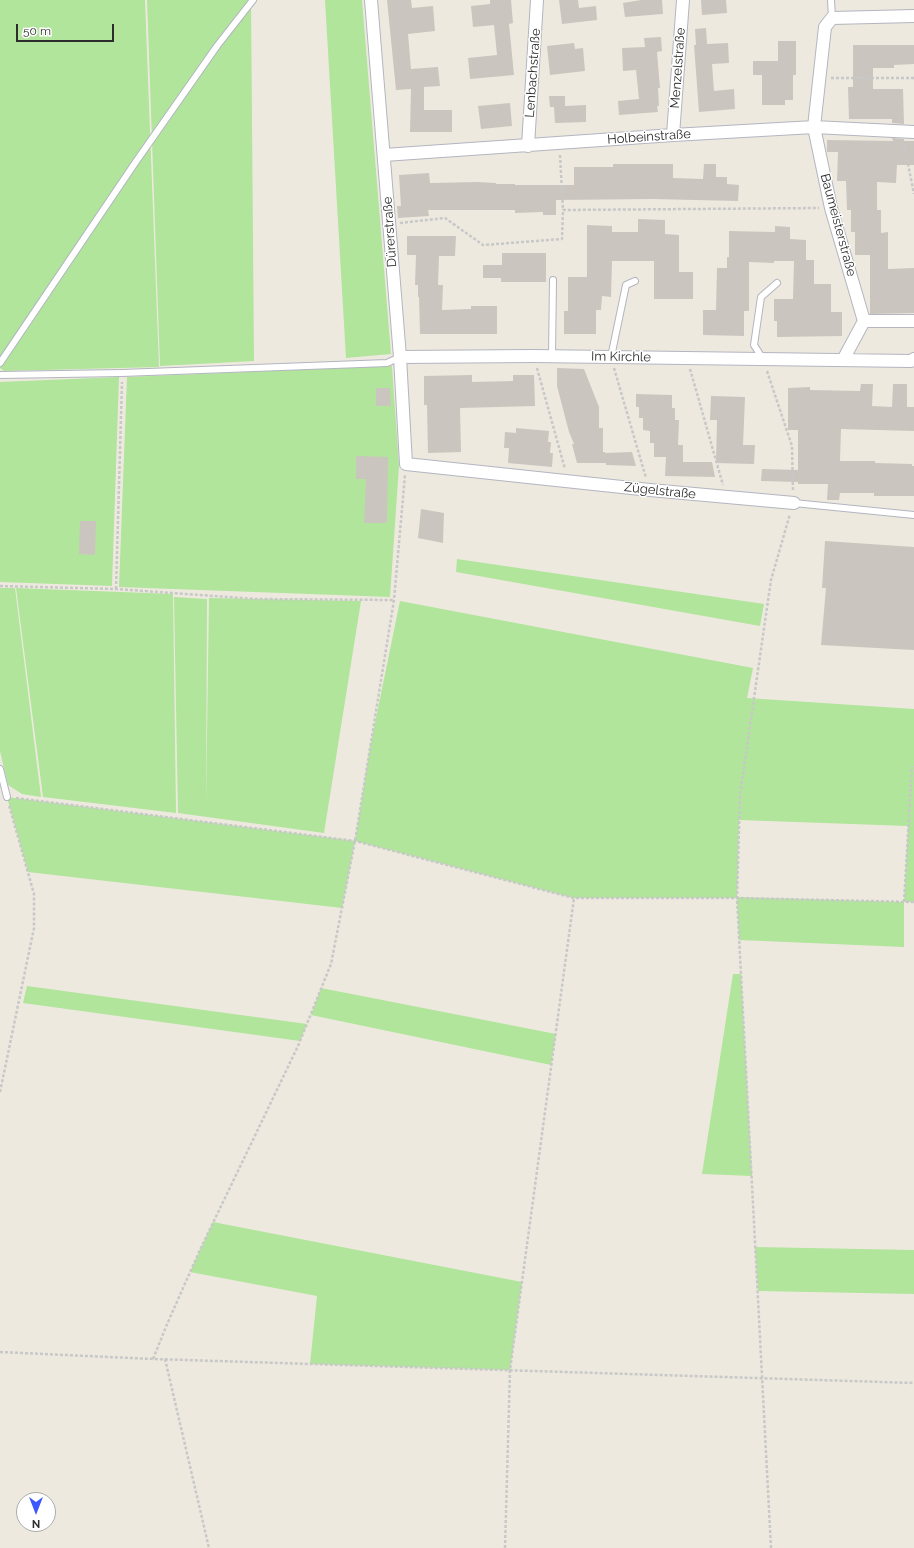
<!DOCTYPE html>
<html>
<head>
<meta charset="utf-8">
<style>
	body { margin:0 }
	#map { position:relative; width:914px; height:1548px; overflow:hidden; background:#eee9df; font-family:Raleway,sans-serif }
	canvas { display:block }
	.north { position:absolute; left:16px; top:1492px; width:40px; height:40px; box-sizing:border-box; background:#fff; border:1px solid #ababab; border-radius:50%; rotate:180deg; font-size:11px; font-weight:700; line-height:16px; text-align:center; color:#2d2d2d }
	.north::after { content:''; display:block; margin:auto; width:14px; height:18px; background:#3d57fd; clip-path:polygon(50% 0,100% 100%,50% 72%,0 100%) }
	.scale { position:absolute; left:16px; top:24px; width:98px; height:18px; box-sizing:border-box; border:2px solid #2d2d2d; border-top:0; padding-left:5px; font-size:12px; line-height:14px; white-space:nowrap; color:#2d2d2d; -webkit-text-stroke:3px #fff; paint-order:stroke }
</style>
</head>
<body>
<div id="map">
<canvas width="914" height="1548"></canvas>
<div class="north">N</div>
<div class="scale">50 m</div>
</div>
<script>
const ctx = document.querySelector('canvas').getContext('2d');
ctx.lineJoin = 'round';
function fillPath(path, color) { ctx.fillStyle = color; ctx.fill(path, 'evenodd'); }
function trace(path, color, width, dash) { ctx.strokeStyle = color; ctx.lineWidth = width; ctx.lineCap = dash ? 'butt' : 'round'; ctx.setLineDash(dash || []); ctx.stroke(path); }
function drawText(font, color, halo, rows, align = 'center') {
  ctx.font = font + ' Raleway,sans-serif'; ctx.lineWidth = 3; ctx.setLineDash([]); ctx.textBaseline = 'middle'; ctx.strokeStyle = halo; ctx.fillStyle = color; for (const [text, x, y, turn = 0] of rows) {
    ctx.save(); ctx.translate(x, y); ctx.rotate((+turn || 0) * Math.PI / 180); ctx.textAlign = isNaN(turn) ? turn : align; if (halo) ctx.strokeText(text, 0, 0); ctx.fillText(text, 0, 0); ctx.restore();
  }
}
fillPath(new Path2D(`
	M 0,0 L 145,0 L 159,367 L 4,371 L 0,368 Z
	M 147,0 L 251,0 L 254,361 L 160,366 Z
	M 325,0 L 362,0 L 391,354 L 346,358 Z
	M 392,366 L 399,466 L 390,597 L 119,587 L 127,377 Z
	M 119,377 L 112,586 L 0,582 L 0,382 Z
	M 457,559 L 764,604 L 760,626 L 456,572 Z
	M 0,588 L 15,588 L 41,797 L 22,794 L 8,785 L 0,751 Z
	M 16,588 L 173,594 L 176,813 L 43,797 Z
	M 174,597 L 207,599 L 206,808 L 209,598 L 361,601 L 324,833 L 178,813 Z
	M 400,601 L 753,668 L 747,698 L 914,709 L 914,902 L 904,902 L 904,947 L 739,940 L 737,898 L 574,898 L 355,841 L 342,908 L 28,872 L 7,797 L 355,841 L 370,747 ZM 739,820 L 908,826 L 904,902 L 737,897 Z
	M 733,974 L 741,974 L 752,1176 L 702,1174 Z
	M 27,986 L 307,1024 L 300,1041 L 23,1003 Z
	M 321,988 L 556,1034 L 551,1065 L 311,1015 Z
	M 213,1222 L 522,1282 L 510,1370 L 310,1364 L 317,1296 L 190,1272 Z
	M 755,1247 L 914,1250 L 914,1294 L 758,1291 Z`), '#b0e59b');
fillPath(new Path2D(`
	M 387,0 L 411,0 L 412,8 L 433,6 L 435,31 L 408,34 L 411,69 L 438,67 L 440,86 L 424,87 L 424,110 L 452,110 L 452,132 L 410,132 L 411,89 L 396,90 Z
	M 490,0 L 511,0 L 513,23 L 509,24 L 514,75 L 470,79 L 468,58 L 497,55 L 494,25 L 473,27 L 471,6 L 490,4 Z
	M 559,0 L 578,0 L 579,8 L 596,6 L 597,20 L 562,24 Z
	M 641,0 L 662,0 L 663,14 L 625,17 L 623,3 Z
	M 701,0 L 726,0 L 727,13 L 702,15 Z
	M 706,28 L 707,44 L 728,43 L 729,63 L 712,64 L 714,91 L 734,89 L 735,109 L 699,112 L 694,45 L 696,45 L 695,29 Z
	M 661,37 L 662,51 L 657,52 L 660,88 L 658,88 L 659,106 L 657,106 L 658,112 L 619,115 L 618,101 L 639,99 L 636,70 L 623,71 L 622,48 L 645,47 L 644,38 Z
	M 778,41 L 796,41 L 796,75 L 793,75 L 793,100 L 785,100 L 785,105 L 762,105 L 762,75 L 753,75 L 753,61 L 778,61 Z
	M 574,43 L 575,49 L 583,48 L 585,71 L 550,75 L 547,46 Z
	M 853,45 L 914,45 L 914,64 L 894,65 L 894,68 L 873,68 L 873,89 L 903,89 L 904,124 L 892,123 L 892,119 L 849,119 L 848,87 L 853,87 Z
	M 549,96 L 565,96 L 565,106 L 586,105 L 586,122 L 555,123 L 554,107 L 550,107 Z
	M 510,103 L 512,126 L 481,129 L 478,106 Z
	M 892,138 L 904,139 L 904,141 L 914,141 L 914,165 L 897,165 L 896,183 L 877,182 L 877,210 L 881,210 L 881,233 L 888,232 L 888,269 L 914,268 L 914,313 L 870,314 L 870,255 L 855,255 L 855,232 L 851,232 L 851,210 L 847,210 L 846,181 L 837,181 L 838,152 L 827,152 L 827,140 L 893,141 Z
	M 613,164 L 673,164 L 673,178 L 703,179 L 704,164 L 716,164 L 716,177 L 727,177 L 727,184 L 739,185 L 738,201 L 652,199 L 556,200 L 556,215 L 543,215 L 543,212 L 515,213 L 515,210 L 428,210 L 429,216 L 398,218 L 397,206 L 401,206 L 399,175 L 429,173 L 430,183 L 477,182 L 496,183 L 496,184 L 515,184 L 515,185 L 574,185 L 574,167 L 613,167 Z
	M 638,219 L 665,220 L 665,234 L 679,235 L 679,272 L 693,272 L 693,299 L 654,299 L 654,261 L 612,261 L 611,297 L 602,296 L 601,310 L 596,310 L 596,334 L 564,334 L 564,311 L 568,311 L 568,277 L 587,277 L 587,225 L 612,226 L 612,232 L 638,232 Z
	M 775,226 L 790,227 L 790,239 L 806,240 L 806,260 L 814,260 L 814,284 L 831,284 L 831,312 L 842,312 L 842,336 L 777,337 L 777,321 L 774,321 L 774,299 L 793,299 L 794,261 L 774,261 L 774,263 L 749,262 L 749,311 L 744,311 L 744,336 L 703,335 L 703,310 L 716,310 L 717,268 L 727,268 L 727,257 L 729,257 L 729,231 L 775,232 Z
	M 407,236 L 456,236 L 455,256 L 439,256 L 438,285 L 443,285 L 442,310 L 471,309 L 471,306 L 497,306 L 497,334 L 420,334 L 419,297 L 418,297 L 418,285 L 415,285 L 416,255 L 407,255 Z
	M 502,253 L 546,253 L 546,282 L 501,282 L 501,278 L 483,278 L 483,265 L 502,265 Z
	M 557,368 L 584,369 L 599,407 L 599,428 L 603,428 L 603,452 L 605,452 L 605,453 L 632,452 L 636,466 L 606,465 L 606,463 L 577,463 L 572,444 L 574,444 L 569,432 L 557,386 Z
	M 472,375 L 472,382 L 513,381 L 513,375 L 534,375 L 535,406 L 460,408 L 461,452 L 428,453 L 427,405 L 424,405 L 424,376 Z
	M 861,384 L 873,384 L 872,406 L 892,407 L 893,384 L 907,384 L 907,407 L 914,407 L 914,431 L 841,429 L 840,461 L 875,461 L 875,463 L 912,464 L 912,466 L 914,466 L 914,496 L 874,496 L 874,493 L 840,493 L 839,500 L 827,500 L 828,484 L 798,484 L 798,482 L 761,481 L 762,469 L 798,470 L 798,430 L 788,430 L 788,388 L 810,387 L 810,390 L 860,391 Z
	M 376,388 L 390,388 L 391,406 L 376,406 Z
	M 636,394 L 672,395 L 672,408 L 675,408 L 675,420 L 679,420 L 678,445 L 683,445 L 683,462 L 712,462 L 715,477 L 665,476 L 666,457 L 654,457 L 654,443 L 650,443 L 650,431 L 643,430 L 643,418 L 639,418 L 639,407 L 636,407 Z
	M 711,396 L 745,397 L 743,445 L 755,445 L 754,464 L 716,463 L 717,420 L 710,420 Z
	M 516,428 L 549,431 L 548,442 L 551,442 L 550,453 L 553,453 L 552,467 L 508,463 L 509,448 L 504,448 L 505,432 L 516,433 Z
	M 356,456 L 388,457 L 387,523 L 364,523 L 366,479 L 356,479 Z
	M 421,509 L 444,513 L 443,543 L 418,538 Z
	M 80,521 L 96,521 L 95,555 L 79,554 Z
	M 825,541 L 914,547 L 914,650 L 821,645 L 826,588 L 822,588 Z`), '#cac5be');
const service = new Path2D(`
	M 831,0 L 832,18
	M 552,356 L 553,280
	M 611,357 L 626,285 L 635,281
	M 763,359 L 754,345 L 761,297 L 777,283
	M 0,363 L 135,163 L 217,46 L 253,0
	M 0,375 L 122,373 L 387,363 L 400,357
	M 794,503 L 914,515
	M 0,769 L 7,797`);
const minor = new Path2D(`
	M 371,0 L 400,357 L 406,464 L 650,490 L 794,503
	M 673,135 L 683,0
	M 528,146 L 537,0
	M 384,155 L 673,135 L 814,127 L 914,132
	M 864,321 L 831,208 L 814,127 L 825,27 L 832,18 L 914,16
	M 400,357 L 534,356 L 911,361 L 914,359
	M 843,360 L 864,321 L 914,321`);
trace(service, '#b3b5c0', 8);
trace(minor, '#b3b5c0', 14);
trace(new Path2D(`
	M 831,78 L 914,78
	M 904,144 L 914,194
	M 560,155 L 563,210
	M 400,223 L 445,218 L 483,245 L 562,239 L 563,210 L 819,208
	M 537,368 L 565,469
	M 614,368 L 646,478
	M 690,369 L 723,485
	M 767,371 L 792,446 L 793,492
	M 0,586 L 116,589 L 256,599 L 394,600
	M 116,589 L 122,382
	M 16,798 L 355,841 L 574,898 L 737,898 L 914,902
	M 904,902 L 912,766
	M 0,1092 L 34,928 L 34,894 L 9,805
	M 0,1352 L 153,1359 L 914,1383
	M 153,1359 L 168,1322 L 199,1252 L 298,1046 L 331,964 L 355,841 L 394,600 L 405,475
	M 165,1359 L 209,1548
	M 505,1548 L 510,1370 L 574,898
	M 771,1548 L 737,898 L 740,795 L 771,580 L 790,514`), '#c8c8c8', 2.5, [3, 2]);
trace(service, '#fff', 6);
trace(minor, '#fff', 12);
drawText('13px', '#2d2d2d', '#fff', [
	["Menzelstraße",678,68,-86],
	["Lenbachstraße",533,73,-86],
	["Holbeinstraße",649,137,-4],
	["Baumeisterstraße",838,225,75],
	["Dürerstraße",390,232,-94],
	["Im Kirchle",621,357,1],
	["Zügelstraße",660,491,6]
]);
</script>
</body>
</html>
